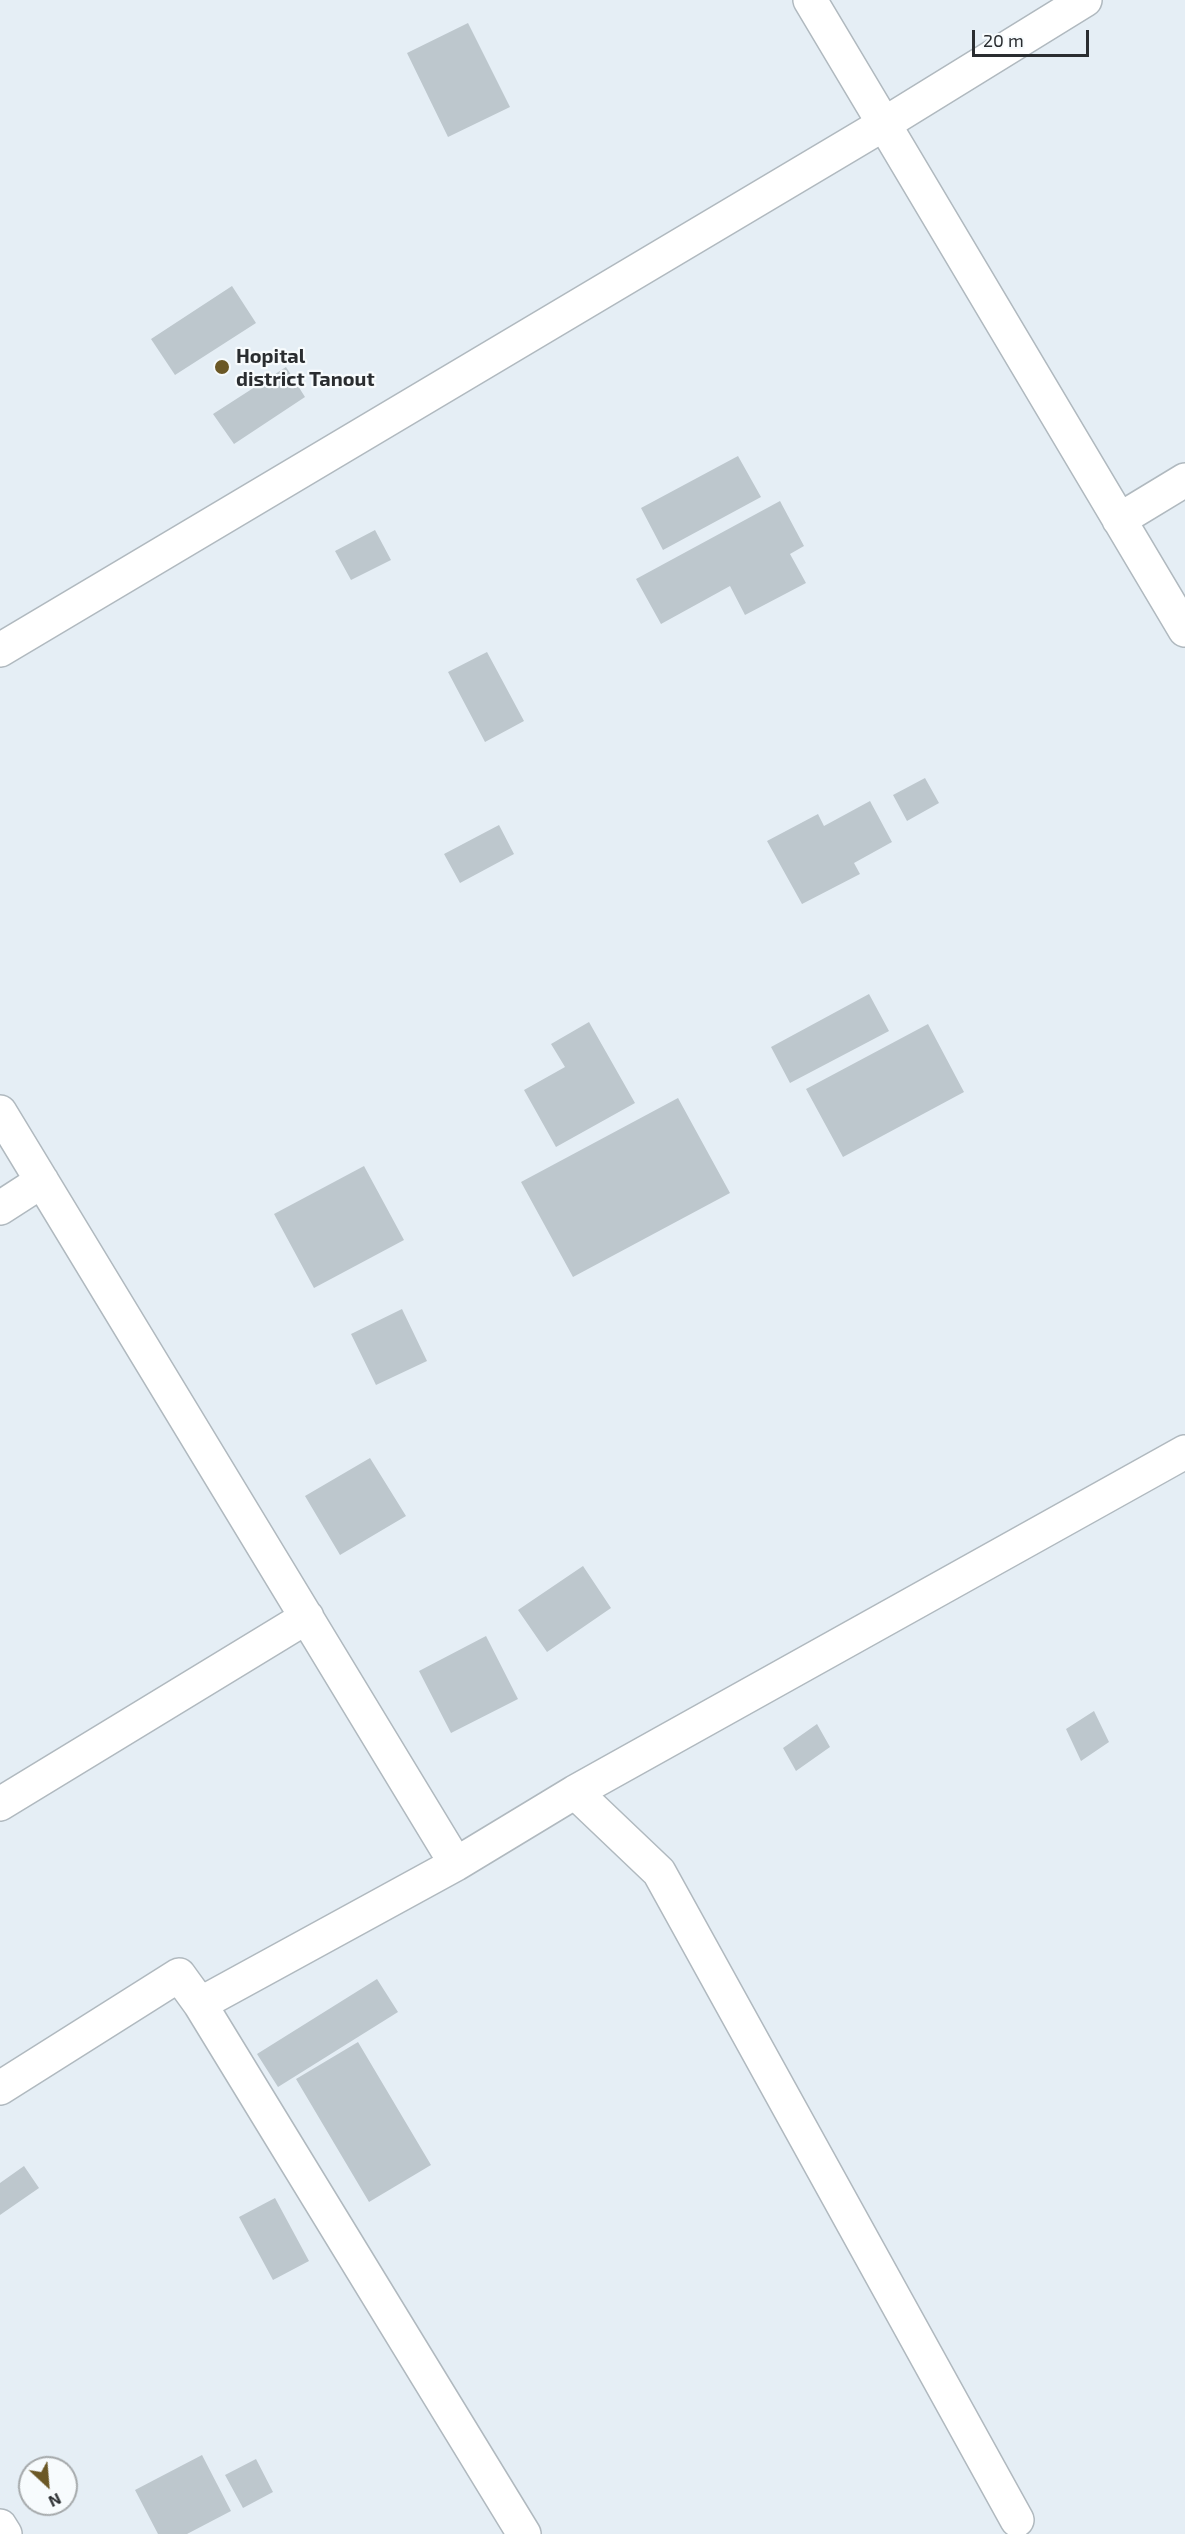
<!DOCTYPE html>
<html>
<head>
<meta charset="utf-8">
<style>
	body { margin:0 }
	#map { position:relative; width:1185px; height:2534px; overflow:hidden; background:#e5eef5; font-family:"Exo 2",sans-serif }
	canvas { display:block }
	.north { position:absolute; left:18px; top:2456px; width:60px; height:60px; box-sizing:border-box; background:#f7fbfd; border:2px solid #a5a9ab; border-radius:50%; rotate:154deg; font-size:16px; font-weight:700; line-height:24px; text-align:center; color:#2a2d30 }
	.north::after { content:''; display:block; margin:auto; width:21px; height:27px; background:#6b5826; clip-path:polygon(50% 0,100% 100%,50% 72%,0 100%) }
	.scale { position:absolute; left:972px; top:30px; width:117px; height:27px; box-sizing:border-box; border:3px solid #2a2d30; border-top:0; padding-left:8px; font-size:18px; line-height:21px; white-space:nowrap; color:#2a2d30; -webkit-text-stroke:4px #f7fbfd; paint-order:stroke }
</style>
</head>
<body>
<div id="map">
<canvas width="1185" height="2534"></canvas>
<div class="north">N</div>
<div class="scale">20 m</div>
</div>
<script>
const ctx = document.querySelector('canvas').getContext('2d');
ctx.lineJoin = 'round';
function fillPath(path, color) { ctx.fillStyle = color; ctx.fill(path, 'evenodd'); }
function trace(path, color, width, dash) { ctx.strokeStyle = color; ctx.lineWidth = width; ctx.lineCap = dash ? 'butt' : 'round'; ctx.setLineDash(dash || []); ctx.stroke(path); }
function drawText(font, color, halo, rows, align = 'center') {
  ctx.font = font + ' "Exo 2",sans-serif'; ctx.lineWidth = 4.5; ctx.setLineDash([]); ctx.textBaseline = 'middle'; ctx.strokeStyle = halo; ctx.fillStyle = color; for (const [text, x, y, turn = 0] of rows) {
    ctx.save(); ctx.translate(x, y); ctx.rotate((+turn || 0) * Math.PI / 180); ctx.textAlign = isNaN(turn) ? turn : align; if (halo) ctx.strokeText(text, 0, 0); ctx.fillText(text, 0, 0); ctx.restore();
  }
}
fillPath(new Path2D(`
	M 468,23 L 510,107 L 448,137 L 407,53 Z
	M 232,286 L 256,323 L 175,375 L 151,339 Z
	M 286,367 L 305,397 L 234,444 L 213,414 Z
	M 738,456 L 761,497 L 663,550 L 641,508 Z
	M 780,501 L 804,546 L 790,554 L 806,583 L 745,615 L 730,586 L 661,624 L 636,579 Z
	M 375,530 L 391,560 L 351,580 L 335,551 Z
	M 487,652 L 524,721 L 485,742 L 448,672 Z
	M 925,778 L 939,803 L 907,821 L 893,795 Z
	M 870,801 L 892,842 L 854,863 L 860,874 L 802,904 L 767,841 L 818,814 L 824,826 Z
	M 499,825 L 514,854 L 460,883 L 444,854 Z
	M 869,994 L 889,1031 L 790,1083 L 771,1047 Z
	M 589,1022 L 635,1103 L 556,1147 L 524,1090 L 565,1067 L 551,1044 Z
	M 928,1024 L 964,1092 L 843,1157 L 806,1089 Z
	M 678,1098 L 730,1193 L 573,1277 L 521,1182 Z
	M 364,1166 L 404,1240 L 314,1288 L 274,1214 Z
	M 402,1309 L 427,1361 L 376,1385 L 351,1334 Z
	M 370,1458 L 406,1516 L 340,1555 L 305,1496 Z
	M 583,1566 L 611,1608 L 547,1652 L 518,1610 Z
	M 486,1636 L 518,1699 L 451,1733 L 419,1671 Z
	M 1094,1711 L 1109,1742 L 1081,1761 L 1066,1729 Z
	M 817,1724 L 830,1747 L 796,1771 L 783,1748 Z
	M 377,1979 L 398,2012 L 278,2087 L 257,2054 Z
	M 358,2042 L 431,2165 L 369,2202 L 296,2079 Z
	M 24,2166 L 39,2188 L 0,2215 L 0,2183 Z
	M 275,2198 L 309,2261 L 273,2280 L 239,2217 Z
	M 202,2455 L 231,2511 L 187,2534 L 158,2534 L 135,2490 Z
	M 256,2459 L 273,2492 L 243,2508 L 225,2475 Z`), '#bdc7cd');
const minor = new Path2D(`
	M 1119,520 L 1185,480
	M 0,650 L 884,124 L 1185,630
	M 0,1112 L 456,1864
	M 0,1208 L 42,1181
	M 575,1792 L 659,1872 L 1017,2520
	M 0,1804 L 307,1617
	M 200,2004 L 524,2534
	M 0,2088 L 179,1975 L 200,2004 L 456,1864 L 575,1792 L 1185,1452
	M 0,2526 L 5,2534`);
const tertiary = new Path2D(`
	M 810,0 L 884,124 L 1085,0`);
trace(minor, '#b0b9bf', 36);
trace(tertiary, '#b0b9bf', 36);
trace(minor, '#fff', 33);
trace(tertiary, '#fff', 33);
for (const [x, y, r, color] of [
	[222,367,8,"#6b5826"]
]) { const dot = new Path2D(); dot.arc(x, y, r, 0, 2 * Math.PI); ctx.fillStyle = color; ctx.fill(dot); trace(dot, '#f7fbfd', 2); }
drawText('bold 20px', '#2a2d30', '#f7fbfd', [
	["Hopital",236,356],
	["district Tanout",236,379]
], 'left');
</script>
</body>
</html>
